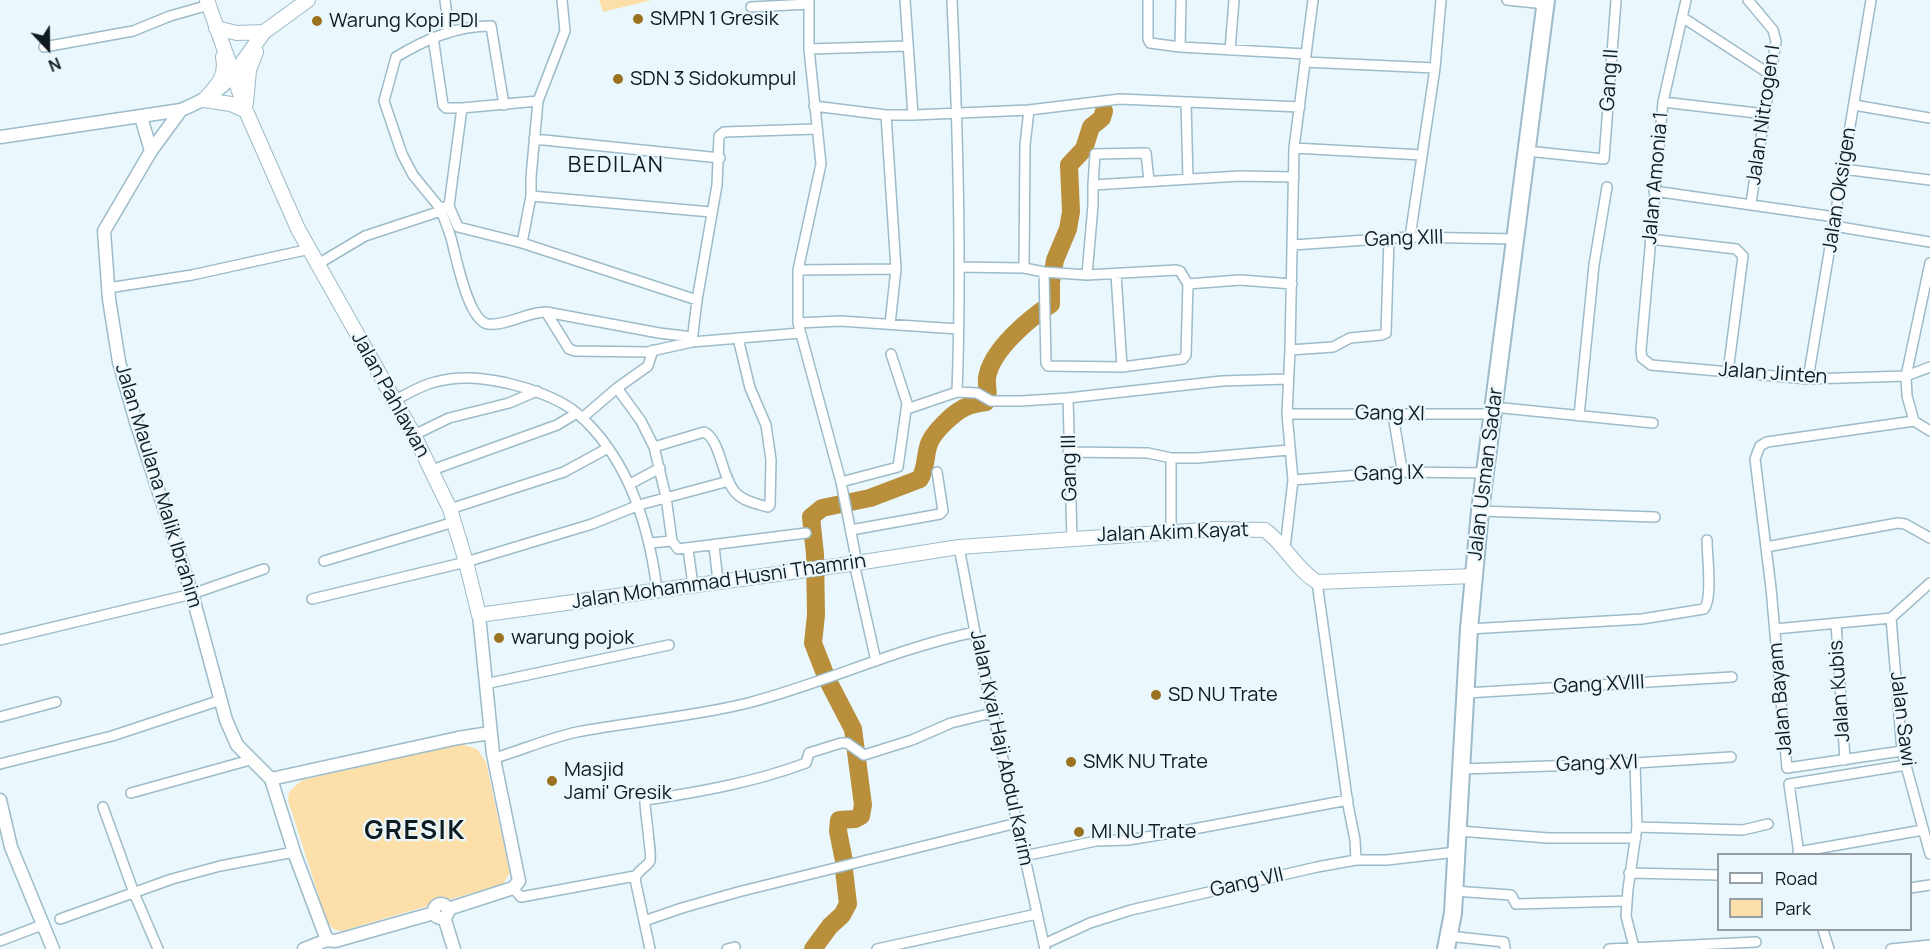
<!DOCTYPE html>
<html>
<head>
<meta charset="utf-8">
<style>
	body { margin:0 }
	#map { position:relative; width:1930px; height:949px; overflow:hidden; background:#eaf7fd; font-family:Manrope,sans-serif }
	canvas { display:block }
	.legend { position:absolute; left:1717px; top:853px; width:195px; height:78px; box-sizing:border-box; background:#eaf7fd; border:2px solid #939fa5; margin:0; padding:8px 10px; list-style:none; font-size:18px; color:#101b20 }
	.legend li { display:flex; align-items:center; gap:12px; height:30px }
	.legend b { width:30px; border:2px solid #939fa5 }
	.north { position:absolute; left:18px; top:18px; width:60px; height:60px; -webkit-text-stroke:4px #eaf7fd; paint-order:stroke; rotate:158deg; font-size:16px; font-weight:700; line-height:24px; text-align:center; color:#101b20 }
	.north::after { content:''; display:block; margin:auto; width:21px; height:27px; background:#101b20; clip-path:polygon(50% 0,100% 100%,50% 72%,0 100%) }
</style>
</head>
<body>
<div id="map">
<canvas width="1930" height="949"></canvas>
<ul class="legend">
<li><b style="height:8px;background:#fff"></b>Road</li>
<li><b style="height:16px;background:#fddfaa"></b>Park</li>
</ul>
<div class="north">N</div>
</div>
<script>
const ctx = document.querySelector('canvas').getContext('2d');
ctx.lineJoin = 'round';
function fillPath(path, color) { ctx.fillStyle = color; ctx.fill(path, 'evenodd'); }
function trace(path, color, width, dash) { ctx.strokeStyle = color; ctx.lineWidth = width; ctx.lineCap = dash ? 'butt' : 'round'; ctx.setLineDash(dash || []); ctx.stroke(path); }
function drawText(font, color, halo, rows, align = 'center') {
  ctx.font = font + ' Manrope,sans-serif'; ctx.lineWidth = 4.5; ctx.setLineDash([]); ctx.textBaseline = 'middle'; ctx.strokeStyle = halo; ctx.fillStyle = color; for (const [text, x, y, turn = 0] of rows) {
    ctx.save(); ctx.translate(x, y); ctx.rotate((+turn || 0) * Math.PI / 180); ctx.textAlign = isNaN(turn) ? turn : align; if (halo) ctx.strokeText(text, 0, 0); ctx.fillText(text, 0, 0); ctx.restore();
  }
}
fillPath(new Path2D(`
	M 599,0 L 652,0 L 603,12 Z
	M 461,744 L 477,749 L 486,762 L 510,873 L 503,884 L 342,931 C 333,931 330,926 326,919 L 288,800 L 289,792 L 302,780 Z`), '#fddfaa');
trace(new Path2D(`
	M 813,949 L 830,926 L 842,915 L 848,904 L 844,870 L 845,866 L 838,831 L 839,820 L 855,819 L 861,816 L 863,805 L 853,729 L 827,679 L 813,643 L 816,615 L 815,554 L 811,517 L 822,508 L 870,498 L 920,479 C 926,468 925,458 928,447 C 931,433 955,411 968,406 C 973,404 980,403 986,402 C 990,394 986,387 987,378 C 991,350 1029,319 1051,304 L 1051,282 L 1055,260 L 1068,229 L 1071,212 L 1069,165 L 1084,149 L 1091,127 L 1102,118 L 1104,111`), '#ba8f3c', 18);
const minor = new Path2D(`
	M 445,0 L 449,32
	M 809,0 L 809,49 L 821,164 L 798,270 L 798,323 L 841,482 L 857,563
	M 905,0 L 913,115
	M 952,0 C 958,130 962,262 957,392 L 977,393 L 991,401 L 1021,401 L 1068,398 L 1222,381 L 1288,379
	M 1148,0 L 1148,39 L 1150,43 L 1180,47 L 1306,54
	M 1507,0 L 1545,4
	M 1686,0 L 1663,102 L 1641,350 L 1642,358 L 1651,365 L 1808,379 L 1906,376 L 1930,367
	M 1748,0 L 1773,30 L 1776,41 L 1751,203
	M 751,7 L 809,4
	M 1682,17 L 1771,75
	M 433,37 L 443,105 L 446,108 L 462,108 L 538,101
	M 44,47 L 133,31 L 170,16 L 209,5
	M 1180,47 L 1181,0
	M 809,49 L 907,46
	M 1230,50 L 1234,0
	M 1305,62 L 1435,68
	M 1186,102 L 1188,179
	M 1663,102 L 1765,114
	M 1854,105 L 1930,118
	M 814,106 L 886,115 L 913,115 L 1029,110 L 1120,99 L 1300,107
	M 462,108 L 449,206 L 458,227 L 522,243 L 697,300
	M 886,115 L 896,269 L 890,324
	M 534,139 L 720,158
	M 1294,148 L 1422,155
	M 1527,151 L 1604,159 L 1616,0
	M 1843,169 L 1930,180
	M 1093,185 L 1095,154 L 1146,153 L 1149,181
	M 1654,191 L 1835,217
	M 531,196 L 711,212
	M 449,206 L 440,208 L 413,175 L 402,154 L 384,101 L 396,57 C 426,39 456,26 491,26 L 504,105
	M 440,208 C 444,218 448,228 451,238 C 456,256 468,321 488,324 C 507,326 527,312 546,312 L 659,333 L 692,337
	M 1834,226 L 1930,242
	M 1410,237 L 1435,68 L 1441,0
	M 1650,239 L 1736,249 L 1743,256 L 1728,372
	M 522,243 L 531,196 L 531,177 L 538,101 L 565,31 L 562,0
	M 1293,245 L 1410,237 L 1515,239
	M 1930,263 L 1906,376 L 1907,396 L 1914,421 L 1930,431
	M 318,264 L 365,236 L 441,211
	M 959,267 L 1024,268 L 1044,272 L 1087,275 L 1176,270 L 1180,271 L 1188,284 L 1240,280 L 1292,284
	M 1024,268 L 1025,145 L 1029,110
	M 798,270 L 896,269
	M 1044,272 L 1046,363 L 1048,366 L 1122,367 L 1183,359 L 1186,355 L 1188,284
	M 1116,274 L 1122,367
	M 1087,275 L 1093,205 L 1093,185 L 1240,176 L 1294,177
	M 108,288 L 192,275 L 310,249
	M 546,312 L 569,349 L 575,351 L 647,352 L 692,342 L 800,333
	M 798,323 L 840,321 L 958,329
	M 692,342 L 697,300 L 717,185 L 719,136 L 724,132 L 816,129
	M 1290,350 L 1333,347 L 1350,338 L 1382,335 L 1386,333 L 1389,239
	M 1808,379 L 1871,0
	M 617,388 L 641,421 L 654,447 L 666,497 L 672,541 L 678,549 L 806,533
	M 1068,398 L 1072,538
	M 393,401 C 406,395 421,385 435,382 C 460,375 482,378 507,383 C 529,388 561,399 578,414 C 629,459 649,525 657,590
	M 1493,407 L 1653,423
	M 907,409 L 957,392
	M 1287,414 L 1493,414
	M 1393,415 L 1402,469 L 1398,472
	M 1579,416 L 1594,265 L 1607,187
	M 582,418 L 617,388 L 648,366 L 653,350
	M 414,435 L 449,418 L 509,403 L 537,391
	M 654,447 L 704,432 C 721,439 722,481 737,494 C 745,502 758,504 768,507 L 770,505 L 771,460 L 766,425 L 750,388 L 738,338
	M 1068,452 L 1148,453 L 1171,458 L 1197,458 L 1289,450
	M 1171,458 L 1171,532
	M 432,470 L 557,425 L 577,413
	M 1293,480 L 1398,472 L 1485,473
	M 841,482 L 898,467 L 907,403 L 891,354
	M 630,484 L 660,468
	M 450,509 L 564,472 L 608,448
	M 1480,511 L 1655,517
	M 851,530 L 940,514 L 943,511 L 937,472
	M 650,543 L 672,541
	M 714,546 L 718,581
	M 959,547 L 975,632 L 1045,949
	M 1766,547 L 1898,523 L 1905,524 L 1930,538
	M 1285,548 L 1293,480 L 1287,414 L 1290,350 L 1294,148 L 1313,0
	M 688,549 L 693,585
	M 324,561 L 454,522
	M 854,563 L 876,661
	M 1317,582 L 1348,805 L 1355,840 L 1356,860
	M 312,599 L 466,562 L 592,524 L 639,505 L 729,481
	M 1891,618 L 1902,751 L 1930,854
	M 1891,618 L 1930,583
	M 1836,623 L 1845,760
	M 1469,629 L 1642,619 L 1704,609 C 1713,599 1707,556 1707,540
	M 1775,629 L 1891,618
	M 0,640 L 192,594 L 264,569
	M 485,684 L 669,645
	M 1466,693 L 1732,677
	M 0,717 L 56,702
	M 1902,751 L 1787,768 L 1771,588 L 1755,459 L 1760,446 L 1767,442 L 1914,421
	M 495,758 C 522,750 549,738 577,732 C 634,721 692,717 748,703 C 825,683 897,648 975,632
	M 0,764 L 112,736 L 221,700
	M 1463,769 L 1635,763 L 1731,757
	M 131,793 L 250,760
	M 103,807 L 134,893 L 158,949
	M 1637,827 L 1743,830 L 1768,824
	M 1459,831 L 1548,838 L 1636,838
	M 1798,852 L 1923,830
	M 1799,854 L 1789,784 L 1906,765
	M 1024,856 L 1096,841 L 1128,840 L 1183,831 L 1348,800
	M 1629,873 L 1718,875
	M 513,888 L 521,897 L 635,876
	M 1910,888 L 1930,885
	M 1454,891 L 1511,895 L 1516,904 L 1627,901
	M 60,919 L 172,879 L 220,866 L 294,852
	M 644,921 L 682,908 L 738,892 L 1017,823
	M 1823,930 L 1829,949
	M 1448,936 L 1504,942 L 1505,949
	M 0,941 L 42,925
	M 1044,944 L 1090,923 L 1131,910 L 1317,867 L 1356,860 L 1387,860 L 1456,852
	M 1634,947 L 1626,916 L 1628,889 L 1637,827 L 1635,763
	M 650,949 L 635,879 C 637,870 646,868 650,861 C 652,857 645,811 645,802 L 646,800 C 700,792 755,782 806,763 L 809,753 L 841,743 L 847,743 L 864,755 L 912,740 L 951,723 L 992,713
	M 727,949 L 735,947
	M 877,949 L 1037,914
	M 1609,949 L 1756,942
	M 1891,949 L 1930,945`);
const tertiary = new Path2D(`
	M 181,110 L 151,151 L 104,231 L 109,299 L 119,362 L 136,422 L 192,594 L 226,720 L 237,745 L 271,779
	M 141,117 L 151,151
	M 0,137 L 181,110 C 202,101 220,92 234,74
	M 0,800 L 11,847 L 53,949
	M434 911a7 7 0 1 1 14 0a7 7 0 1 1-14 0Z
	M 448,909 L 513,888 L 519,881 L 493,754 L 479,615
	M 434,913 L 335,941 L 327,940 L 295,855 L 271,779 L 458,738 L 490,733
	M 444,917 L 454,949
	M 304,949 L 327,940`);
const secondary = new Path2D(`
	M 207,0 L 246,111 L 298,229 L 414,435 L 450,509 L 466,562 L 479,615 L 857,563 L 959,547 L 1218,529 L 1265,530 C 1285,545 1296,569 1317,582 L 1474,576
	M 216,28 L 237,33 L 264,32
	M 234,74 L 264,32 L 308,0
	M 204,100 C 217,86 227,77 223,57
	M 204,100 L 231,104 L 246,111
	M 246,103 L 249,70 L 256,52`);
const trunk = new Path2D(`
	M 1446,949 L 1453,913 L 1469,629 L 1480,511 L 1546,0`);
trace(minor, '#9dbbc9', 12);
trace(tertiary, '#9dbbc9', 15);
trace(secondary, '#9dbbc9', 16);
trace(trunk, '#9dbbc9', 20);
trace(minor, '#fff', 9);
trace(tertiary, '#fff', 12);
trace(secondary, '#fff', 14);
trace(trunk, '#fff', 16);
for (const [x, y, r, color] of [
	[638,19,6,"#9b7320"],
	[317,21,6,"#9b7320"],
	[618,79,6,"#9b7320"],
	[499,638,6,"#9b7320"],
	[1156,695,6,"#9b7320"],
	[1071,762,6,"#9b7320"],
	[552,781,6,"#9b7320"],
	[1079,832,6,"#9b7320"]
]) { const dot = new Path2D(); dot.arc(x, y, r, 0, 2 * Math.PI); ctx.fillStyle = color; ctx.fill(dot); trace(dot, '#eaf7fd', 2); }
drawText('20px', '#101b20', '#eaf7fd', [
	["SMPN 1 Gresik",650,19],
	["Warung Kopi PDI",329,21],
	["SDN 3 Sidokumpul",630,79],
	["warung pojok",511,638],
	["SD NU Trate",1168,695],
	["SMK NU Trate",1083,762],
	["Masjid",564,770],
	["Jami' Gresik",564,793],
	["MI NU Trate",1091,832]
], 'left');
drawText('20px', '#101b20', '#eaf7fd', [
	["Gang II",1610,80,-86],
	["Jalan Nitrogen I",1764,115,-82],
	["Jalan Amonia 1",1656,178,-85],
	["Jalan Oksigen",1840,190,-81],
	["Gang XIII",1404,239,-2],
	["Jalan Jinten",1773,374,4],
	["Jalan Pahlawan",390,395,61],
	["Gang XI",1390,414,1],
	["Gang III",1070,468,-91],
	["Gang IX",1389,474,-2],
	["Jalan Usman Sadar",1486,474,-83],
	["Jalan Maulana Malik Ibrahim",158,486,73],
	["Jalan Akim Kayat",1173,533,-2],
	["Jalan Mohammad Husni Thamrin",719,582,-8],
	["Gang XVIII",1599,685,-3],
	["Jalan Kubis",1840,691,-94],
	["Jalan Bayam",1781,699,-95],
	["Jalan Sawi",1902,719,83],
	["Jalan Kyai Haji Abdul Karim",1001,748,78],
	["Gang XVI",1597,764,-2],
	["Gang VII",1247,883,-13]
]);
ctx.letterSpacing = '1.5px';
drawText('22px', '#101b20', '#eaf7fd', [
	["BEDILAN",616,166]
]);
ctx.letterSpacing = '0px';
ctx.letterSpacing = '1.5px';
drawText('bold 26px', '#101b20', '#eaf7fd', [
	["GRESIK",415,832]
]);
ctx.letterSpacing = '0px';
</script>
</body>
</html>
